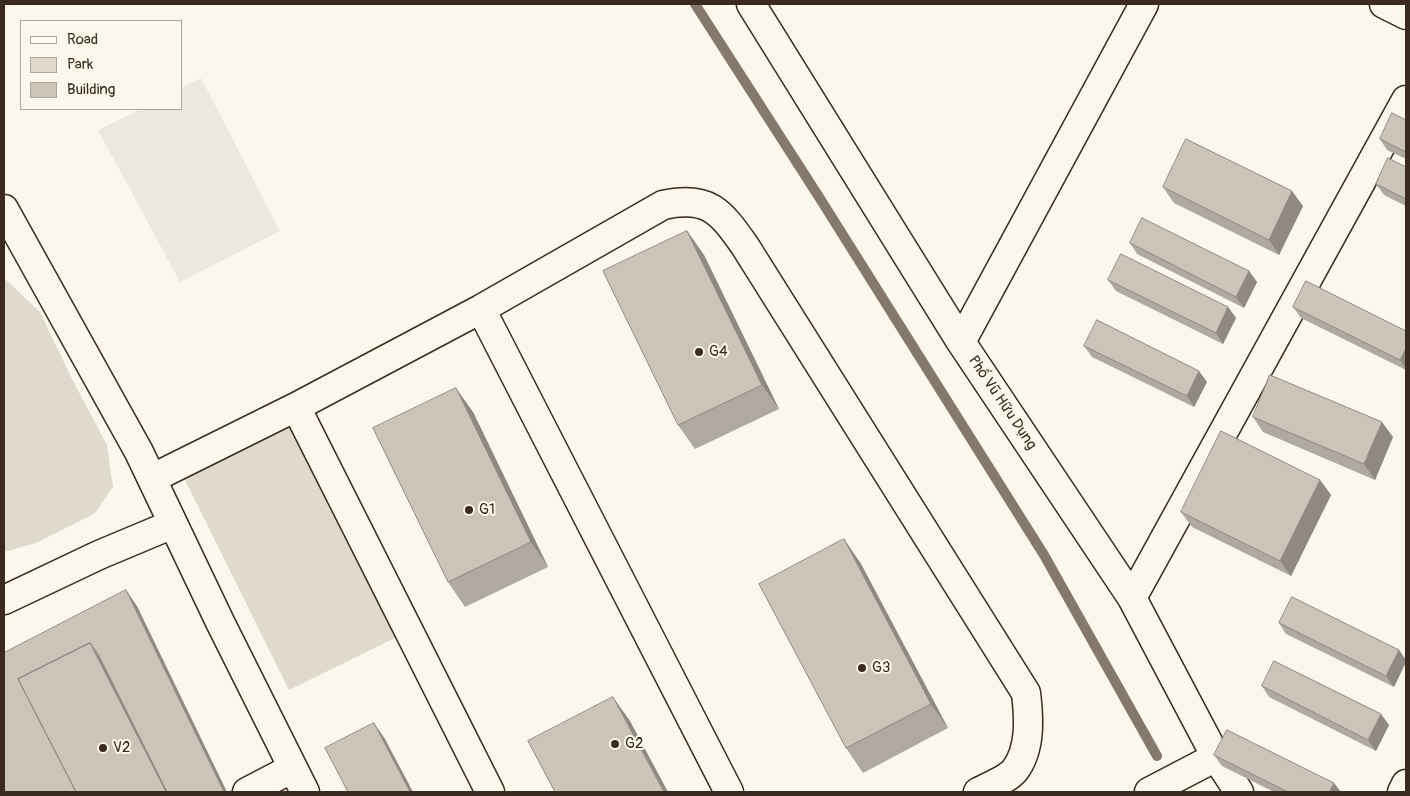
<!DOCTYPE html>
<html>
<head>
<meta charset="utf-8">
<style>
	body { margin:0 }
	#map { position:relative; width:1410px; height:796px; overflow:hidden; background:#fbf7ec; font-family:Pangolin,sans-serif }
	canvas { display:block }
	.frame { position:absolute; inset:0; border:5px solid #3b2a1e; pointer-events:none }
	.legend { position:absolute; left:20px; top:20px; width:162px; height:90px; box-sizing:border-box; background:#fbf7ec; border:1px solid #aea59a; margin:0; padding:6px 9px; list-style:none; font-size:15px; color:#3b2a1e }
	.legend li { display:flex; align-items:center; gap:10px; height:25px }
	.legend b { width:25px; border:1px solid #aea59a }
</style>
</head>
<body>
<div id="map">
<canvas width="1410" height="796"></canvas>
<div class="frame"></div>
<ul class="legend">
<li><b style="height:6px;background:#fbf7ec"></b>Road</li>
<li><b style="height:14px;background:#dfd9ce"></b>Park</li>
<li><b style="height:14px;background:#ccc4b9"></b>Building</li>
</ul>
</div>
<script>
const ctx = document.querySelector('canvas').getContext('2d');
ctx.lineJoin = 'round';
function fillPath(path, color) { ctx.fillStyle = color; ctx.fill(path, 'evenodd'); }
function trace(path, color, width, dash) { ctx.strokeStyle = color; ctx.lineWidth = width; ctx.lineCap = dash ? 'butt' : 'round'; ctx.setLineDash(dash || []); ctx.stroke(path); }
function drawText(font, color, halo, rows, align = 'center') {
  ctx.font = font + ' Pangolin,sans-serif'; ctx.lineWidth = 4; ctx.setLineDash([]); ctx.textBaseline = 'middle'; ctx.strokeStyle = halo; ctx.fillStyle = color; for (const [text, x, y, turn = 0] of rows) {
    ctx.save(); ctx.translate(x, y); ctx.rotate((+turn || 0) * Math.PI / 180); ctx.textAlign = isNaN(turn) ? turn : align; if (halo) ctx.strokeText(text, 0, 0); ctx.fillText(text, 0, 0); ctx.restore();
  }
}
fillPath(new Path2D(`
	M 201,78 L 280,231 L 180,282 L 98,130 L 141,109 L 181,109 L 181,88 Z`), '#ede8dd');
fillPath(new Path2D(`
	M 4,278 L 40,312 L 72,379 L 107,445 L 113,487 L 94,514 L 36,543 L 4,552 Z
	M 285,411 L 397,637 L 289,690 L 177,464 Z`), '#dfd9ce');
trace(new Path2D(`
	M 695,4 L 819,197 L 1044,555 L 1157,756`), '#85796d', 10);
const minor = new Path2D(`
	M 751,4 L 961,342
	M 1144,4 L 961,342 L 1132,598 L 1216,757 L 1239,792
	M 1384,4 L 1406,15
	M 4,209 L 139,452 L 220,622 L 305,792
	M 481,309 L 729,792
	M 296,407 L 490,792
	M 153,478 L 296,407 L 481,309 L 663,205 C 709,195 721,212 745,246 L 1026,693 C 1029,718 1031,749 1015,770 C 1008,779 988,787 978,792
	M 1132,598 L 1406,100
	M 4,600 L 99,555 L 173,524
	M 247,792 L 293,768
	M 1149,792 L 1216,757
	M 1402,792 L 1406,784`);
trace(minor, '#3b2a1e', 31);
trace(minor, '#fbf7ec', 28);
fillPath(new Path2D(`
	M 1406,120 L 1406,159 L 1387,150 L 1380,139 Z
	M 1406,167 L 1406,206 L 1384,195 L 1376,184 Z
	M 1163,187 L 1303,206 L 1279,255 L 1174,203 Z
	M 687,231 L 704,255 L 779,409 L 695,449 L 678,425 Z
	M 1130,243 L 1249,271 L 1257,282 L 1244,308 L 1137,254 Z
	M 1108,280 L 1228,307 L 1236,318 L 1223,344 L 1116,291 Z
	M 1293,307 L 1406,331 L 1406,370 L 1301,318 Z
	M 1084,346 L 1207,382 L 1194,407 L 1092,357 Z
	M 473,412 L 548,567 L 465,607 L 448,582 Z
	M 1253,417 L 1393,437 L 1375,480 L 1263,432 Z
	M 1320,480 L 1331,495 L 1291,576 L 1192,527 L 1181,512 Z
	M 844,539 L 861,564 L 948,728 L 863,773 L 846,748 Z
	M 1279,623 L 1399,650 L 1406,660 L 1406,662 L 1394,687 L 1286,634 Z
	M 1262,686 L 1389,725 L 1376,751 L 1269,697 Z
	M 1214,755 L 1341,792 L 1274,792 L 1222,766 Z`), '#afa99f');
fillPath(new Path2D(`
	M 1292,191 L 1303,206 L 1279,255 L 1269,240 Z
	M 687,231 L 704,255 L 779,409 L 762,385 Z
	M 1249,271 L 1257,282 L 1244,308 L 1236,297 Z
	M 1228,307 L 1236,318 L 1223,344 L 1216,333 Z
	M 1406,348 L 1406,369 L 1400,360 Z
	M 1199,371 L 1207,382 L 1194,407 L 1187,396 Z
	M 456,388 L 473,412 L 548,567 L 531,542 Z
	M 1382,422 L 1393,437 L 1375,480 L 1364,464 Z
	M 1320,480 L 1331,495 L 1291,576 L 1280,561 Z
	M 844,539 L 861,564 L 948,728 L 931,704 Z
	M 126,590 L 137,606 L 227,792 L 224,792 Z
	M 90,643 L 107,668 L 170,792 L 166,792 Z
	M 1399,650 L 1406,660 L 1406,662 L 1394,687 L 1386,676 Z
	M 613,697 L 630,721 L 668,792 L 664,792 Z
	M 1381,714 L 1389,725 L 1376,751 L 1368,740 Z
	M 374,723 L 385,739 L 413,792 L 410,792 Z
	M 1334,783 L 1341,792 L 1329,792 Z`), '#8f8982');
const building = new Path2D(`
	M 1392,113 L 1406,120 L 1406,152 L 1380,139 Z
	M 1186,139 L 1292,191 L 1269,240 L 1163,187 Z
	M 1388,158 L 1406,167 L 1406,199 L 1376,184 Z
	M 1142,218 L 1249,271 L 1236,297 L 1130,243 Z
	M 687,231 L 762,385 L 678,425 L 603,271 Z
	M 1121,254 L 1228,307 L 1216,333 L 1108,280 Z
	M 1306,281 L 1406,331 L 1406,348 L 1400,360 L 1293,307 Z
	M 1097,320 L 1199,371 L 1187,396 L 1084,346 Z
	M 1270,375 L 1382,422 L 1364,464 L 1253,417 Z
	M 456,388 L 531,542 L 448,582 L 373,428 Z
	M 1221,431 L 1320,480 L 1280,561 L 1181,512 Z
	M 844,539 L 931,704 L 846,748 L 759,584 Z
	M 126,590 L 224,792 L 167,792 L 97,652 L 90,643 L 18,679 L 76,792 L 4,792 L 4,653 Z
	M 1292,597 L 1399,650 L 1386,676 L 1279,623 Z
	M 90,643 L 166,792 L 76,792 L 18,679 Z
	M 1274,661 L 1381,714 L 1368,740 L 1262,686 Z
	M 613,697 L 664,792 L 555,792 L 528,741 Z
	M 374,723 L 410,792 L 348,792 L 325,748 Z
	M 1227,730 L 1334,783 L 1329,792 L 1288,792 L 1214,755 Z`);
fillPath(building, '#ccc4b9');
trace(building, '#8f8982', 1);
for (const [x, y, r, color] of [
	[699,352,5,"#3b2a1e"],
	[469,510,5,"#3b2a1e"],
	[862,668,5,"#3b2a1e"],
	[615,744,5,"#3b2a1e"],
	[103,748,5,"#3b2a1e"]
]) { const dot = new Path2D(); dot.arc(x, y, r, 0, 2 * Math.PI); ctx.fillStyle = color; ctx.fill(dot); trace(dot, '#fbf7ec', 2); }
drawText('15px', '#3b2a1e', '#fbf7ec', [
	["G4",709,352],
	["G1",479,510],
	["G3",872,668],
	["G2",625,744],
	["V2",113,748]
], 'left');
drawText('15px', '#3b2a1e', '#fbf7ec', [
	["Phố Vũ Hữu Dụng",1002,403,56]
]);
</script>
</body>
</html>
